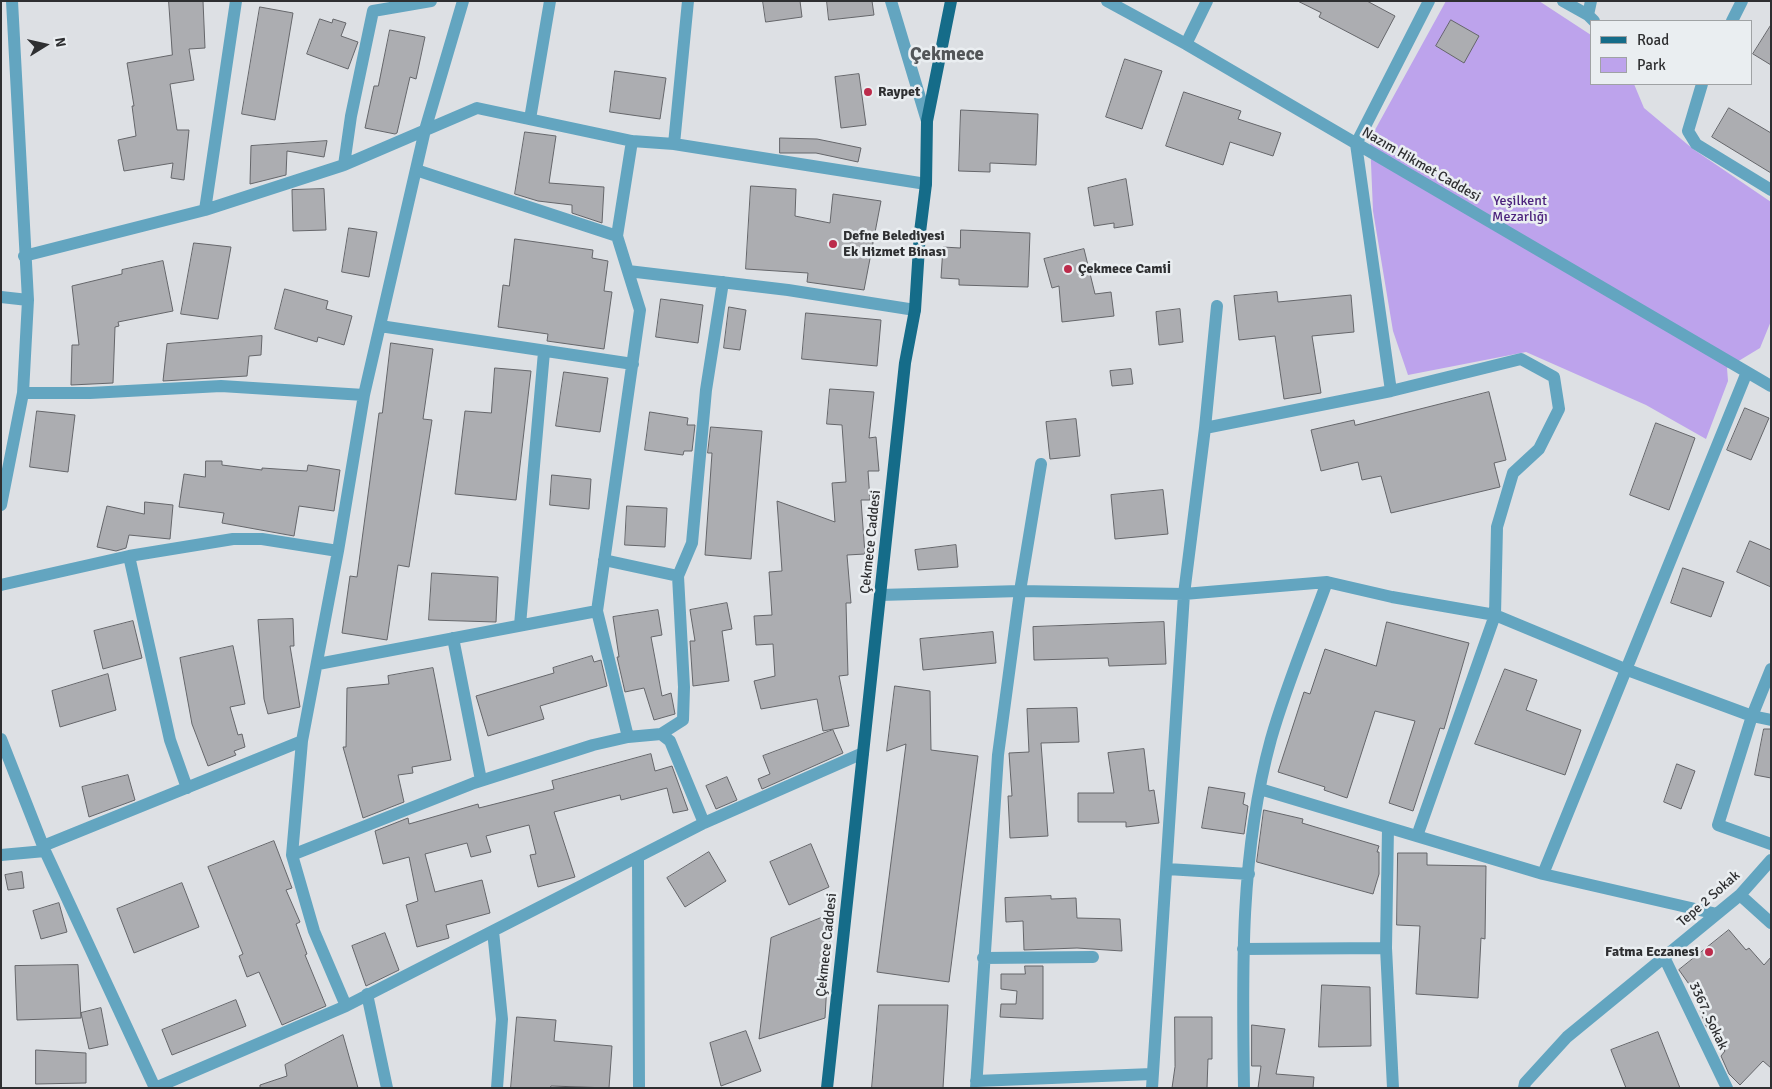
<!DOCTYPE html>
<html>
<head>
<meta charset="utf-8">
<style>
	body { margin:0 }
	#map { position:relative; width:1772px; height:1089px; overflow:hidden; background:#dde0e4; font-family:Signika,sans-serif }
	canvas { display:block }
	.frame { position:absolute; inset:0; border:2px solid #2e2f31; pointer-events:none }
	.legend { position:absolute; left:1590px; top:20px; width:162px; height:65px; box-sizing:border-box; background:#eaeef1; border:1px solid #9fa2a4; margin:0; padding:6px 9px; list-style:none; font-size:15px; color:#2e2f31 }
	.legend li { display:flex; align-items:center; gap:10px; height:25px }
	.legend b { width:25px; border:1px solid #9fa2a4 }
	.north { position:absolute; left:20px; top:20px; width:50px; height:50px; -webkit-text-stroke:4px #eaeef1; paint-order:stroke; rotate:80deg; font-size:14px; font-weight:700; line-height:20px; text-align:center; color:#2e2f31 }
	.north::after { content:''; display:block; margin:auto; width:18px; height:22px; background:#2e2f31; clip-path:polygon(50% 0,100% 100%,50% 72%,0 100%) }
</style>
</head>
<body>
<div id="map">
<canvas width="1772" height="1089"></canvas>
<div class="frame"></div>
<ul class="legend">
<li><b style="height:6px;background:#156c89"></b>Road</li>
<li><b style="height:14px;background:#bda3ec"></b>Park</li>
</ul>
<div class="north">N</div>
</div>
<script>
const ctx = document.querySelector('canvas').getContext('2d');
ctx.lineJoin = 'round';
function fillPath(path, color) { ctx.fillStyle = color; ctx.fill(path, 'evenodd'); }
function trace(path, color, width, dash) { ctx.strokeStyle = color; ctx.lineWidth = width; ctx.lineCap = dash ? 'butt' : 'round'; ctx.setLineDash(dash || []); ctx.stroke(path); }
function drawText(font, color, halo, rows, align = 'center') {
  ctx.font = font + ' Signika,sans-serif'; ctx.lineWidth = 5; ctx.setLineDash([]); ctx.textBaseline = 'middle'; ctx.strokeStyle = halo; ctx.fillStyle = color; for (const [text, x, y, turn = 0] of rows) {
    ctx.save(); ctx.translate(x, y); ctx.rotate((+turn || 0) * Math.PI / 180); ctx.textAlign = isNaN(turn) ? turn : align; if (halo) ctx.strokeText(text, 0, 0); ctx.fillText(text, 0, 0); ctx.restore();
  }
}
fillPath(new Path2D(`
	M 1446,1 L 1539,1 L 1591,35 L 1591,84 L 1634,84 L 1644,108 L 1693,149 L 1771,202 L 1771,321 L 1760,348 L 1727,368 L 1728,381 L 1706,439 L 1646,405 L 1526,352 L 1408,375 L 1393,331 L 1373,211 L 1370,139 Z`), '#bda3ec');
const building = new Path2D(`
	M 169,1 L 203,1 L 205,48 L 189,49 L 194,80 L 170,84 L 177,130 L 189,130 L 184,180 L 171,178 L 173,163 L 124,171 L 118,140 L 136,136 L 132,106 L 134,106 L 127,63 L 172,55 Z
	M 763,1 L 800,1 L 802,17 L 766,22 Z
	M 827,1 L 872,1 L 874,15 L 829,20 Z
	M 1298,1 L 1367,1 L 1395,16 L 1378,48 L 1319,17 L 1321,13 Z
	M 260,7 L 293,13 L 275,120 L 242,114 Z
	M 320,19 L 332,23 L 333,19 L 346,23 L 341,36 L 358,42 L 348,69 L 307,54 Z
	M 1451,20 L 1479,36 L 1464,63 L 1436,46 Z
	M 1771,25 L 1771,65 L 1753,54 Z
	M 390,30 L 425,37 L 416,79 L 410,77 L 397,133 L 395,134 L 365,128 L 374,86 L 378,86 Z
	M 1125,59 L 1162,71 L 1142,129 L 1106,117 Z
	M 615,71 L 666,78 L 660,119 L 610,112 Z
	M 859,74 L 866,125 L 841,128 L 835,77 Z
	M 1184,92 L 1241,111 L 1238,119 L 1281,133 L 1273,156 L 1230,142 L 1223,165 L 1166,146 Z
	M 1729,108 L 1771,133 L 1771,173 L 1712,137 Z
	M 961,110 L 1038,114 L 1036,165 L 990,163 L 990,172 L 959,171 Z
	M 525,132 L 556,136 L 549,183 L 604,187 L 602,223 L 572,213 L 572,205 L 538,201 L 515,194 Z
	M 780,138 L 817,139 L 861,148 L 858,162 L 816,153 L 780,153 Z
	M 327,141 L 324,157 L 287,151 L 286,175 L 250,184 L 251,146 Z
	M 1126,179 L 1133,225 L 1114,228 L 1114,223 L 1094,226 L 1088,188 Z
	M 751,186 L 796,189 L 795,216 L 830,223 L 833,194 L 881,201 L 864,290 L 807,282 L 808,273 L 746,269 Z
	M 324,189 L 326,230 L 293,231 L 292,190 Z
	M 349,228 L 377,232 L 369,277 L 342,272 Z
	M 961,230 L 1030,233 L 1028,287 L 959,285 L 959,279 L 941,278 L 943,247 L 960,248 Z
	M 515,239 L 593,250 L 592,258 L 608,261 L 604,291 L 612,292 L 604,349 L 547,341 L 548,334 L 498,327 L 503,285 L 509,286 Z
	M 194,243 L 231,247 L 218,319 L 181,314 Z
	M 1084,249 L 1095,294 L 1111,292 L 1114,316 L 1062,322 L 1059,286 L 1052,288 L 1044,259 Z
	M 163,261 L 173,311 L 118,322 L 119,326 L 115,327 L 113,383 L 71,385 L 72,345 L 79,345 L 72,286 L 122,274 L 122,270 Z
	M 285,289 L 328,301 L 326,309 L 352,316 L 344,345 L 318,337 L 317,342 L 275,329 Z
	M 1277,292 L 1278,302 L 1351,295 L 1354,332 L 1312,336 L 1321,393 L 1284,399 L 1275,336 L 1239,340 L 1234,296 Z
	M 661,299 L 703,305 L 698,343 L 656,337 Z
	M 729,307 L 746,310 L 740,350 L 724,348 Z
	M 1180,309 L 1183,342 L 1159,345 L 1156,312 Z
	M 806,313 L 881,320 L 877,366 L 802,359 Z
	M 262,336 L 261,355 L 249,356 L 247,376 L 163,381 L 167,344 Z
	M 391,343 L 433,349 L 423,419 L 432,420 L 409,567 L 398,565 L 387,640 L 342,633 L 350,576 L 357,577 L 379,413 L 382,413 Z
	M 495,368 L 531,371 L 516,500 L 455,494 L 465,411 L 491,413 Z
	M 1131,369 L 1133,384 L 1112,386 L 1110,371 Z
	M 564,372 L 608,378 L 600,432 L 556,426 Z
	M 830,389 L 874,392 L 869,438 L 876,437 L 879,471 L 868,471 L 870,500 L 861,500 L 865,554 L 847,555 L 851,603 L 846,603 L 848,675 L 839,676 L 849,726 L 823,731 L 817,699 L 761,709 L 754,681 L 775,676 L 773,644 L 756,645 L 754,616 L 772,615 L 769,572 L 782,571 L 777,501 L 835,522 L 832,483 L 846,482 L 842,425 L 827,424 Z
	M 1489,392 L 1506,460 L 1494,463 L 1500,487 L 1391,513 L 1381,476 L 1362,480 L 1358,462 L 1321,471 L 1311,430 L 1354,420 L 1355,425 Z
	M 1745,408 L 1769,418 L 1751,460 L 1727,450 Z
	M 37,411 L 75,415 L 68,472 L 30,467 Z
	M 650,412 L 688,418 L 687,425 L 695,425 L 692,451 L 684,451 L 683,455 L 645,450 Z
	M 1076,419 L 1080,456 L 1050,459 L 1046,422 Z
	M 1656,423 L 1695,438 L 1669,510 L 1630,495 Z
	M 711,427 L 762,431 L 751,559 L 705,555 L 712,453 L 708,453 Z
	M 206,461 L 222,461 L 222,465 L 262,470 L 262,468 L 307,471 L 308,465 L 340,470 L 334,511 L 299,506 L 294,536 L 222,523 L 224,513 L 179,507 L 184,474 L 205,477 Z
	M 552,475 L 591,479 L 589,509 L 550,505 Z
	M 1163,490 L 1168,534 L 1115,539 L 1111,495 Z
	M 145,502 L 173,505 L 170,539 L 129,535 L 126,548 L 116,551 L 97,547 L 107,506 L 144,514 Z
	M 627,506 L 667,508 L 665,547 L 625,545 Z
	M 1750,541 L 1771,550 L 1771,587 L 1737,572 Z
	M 956,545 L 958,567 L 918,570 L 915,550 Z
	M 1683,568 L 1724,582 L 1711,617 L 1671,603 Z
	M 432,573 L 498,577 L 496,622 L 429,620 Z
	M 727,603 L 732,629 L 722,631 L 729,681 L 693,686 L 690,641 L 695,641 L 690,610 Z
	M 658,610 L 662,635 L 651,637 L 662,696 L 671,693 L 675,714 L 654,720 L 644,688 L 625,692 L 617,657 L 619,657 L 613,617 Z
	M 293,619 L 294,646 L 290,646 L 300,707 L 268,714 L 264,699 L 258,620 Z
	M 133,621 L 142,658 L 103,669 L 94,631 Z
	M 1164,622 L 1166,664 L 1109,666 L 1108,658 L 1034,660 L 1033,627 Z
	M 1387,622 L 1469,643 L 1444,729 L 1440,728 L 1413,811 L 1389,803 L 1415,721 L 1375,711 L 1347,798 L 1324,790 L 1325,787 L 1278,772 L 1304,692 L 1310,694 L 1325,649 L 1376,666 Z
	M 993,632 L 996,663 L 923,670 L 920,639 Z
	M 233,646 L 245,704 L 230,707 L 238,735 L 242,734 L 245,747 L 234,751 L 236,755 L 208,766 L 192,724 L 180,658 Z
	M 592,656 L 594,662 L 601,660 L 607,686 L 540,706 L 544,719 L 488,736 L 476,696 L 554,673 L 553,668 Z
	M 433,668 L 451,760 L 412,767 L 413,773 L 398,775 L 404,802 L 363,818 L 343,747 L 346,747 L 347,688 L 389,684 L 388,676 Z
	M 1505,669 L 1537,680 L 1526,710 L 1581,730 L 1565,775 L 1475,744 Z
	M 108,674 L 116,710 L 60,727 L 52,691 Z
	M 895,686 L 930,691 L 931,750 L 978,756 L 949,982 L 877,972 L 906,744 L 887,751 Z
	M 1077,708 L 1079,742 L 1041,743 L 1048,836 L 1010,838 L 1008,796 L 1012,796 L 1009,753 L 1029,752 L 1027,709 Z
	M 1764,729 L 1771,729 L 1771,778 L 1755,775 Z
	M 833,730 L 843,753 L 762,789 L 758,779 L 770,774 L 763,756 Z
	M 1144,749 L 1149,791 L 1154,790 L 1159,823 L 1126,827 L 1126,822 L 1078,822 L 1078,793 L 1114,793 L 1108,753 Z
	M 651,754 L 655,771 L 672,766 L 688,810 L 673,813 L 667,788 L 621,800 L 620,795 L 554,812 L 575,877 L 538,887 L 530,855 L 536,854 L 529,825 L 486,836 L 491,852 L 471,857 L 467,843 L 425,854 L 435,892 L 482,880 L 490,913 L 446,925 L 449,938 L 417,947 L 406,905 L 418,901 L 409,857 L 383,864 L 375,831 L 408,818 L 409,824 L 478,804 L 479,808 L 554,789 L 552,781 Z
	M 1677,764 L 1695,771 L 1681,809 L 1664,802 Z
	M 128,775 L 135,800 L 89,817 L 82,787 Z
	M 727,777 L 737,800 L 716,809 L 706,786 Z
	M 1209,787 L 1245,793 L 1243,804 L 1248,806 L 1244,834 L 1202,828 Z
	M 1264,810 L 1303,819 L 1302,823 L 1379,846 L 1377,852 L 1379,852 L 1379,874 L 1373,894 L 1257,862 Z
	M 274,841 L 292,888 L 286,890 L 300,922 L 296,924 L 307,954 L 305,955 L 326,1006 L 282,1025 L 259,972 L 247,977 L 239,956 L 243,954 L 208,867 Z
	M 811,844 L 829,887 L 789,905 L 770,862 Z
	M 709,852 L 726,881 L 685,907 L 667,878 Z
	M 1398,853 L 1427,853 L 1427,865 L 1486,866 L 1485,939 L 1481,938 L 1478,998 L 1416,994 L 1420,926 L 1397,925 Z
	M 22,872 L 24,888 L 8,890 L 5,875 Z
	M 182,883 L 199,927 L 134,953 L 117,909 Z
	M 1051,896 L 1051,899 L 1076,898 L 1077,918 L 1120,919 L 1122,951 L 1077,948 L 1024,950 L 1023,921 L 1006,922 L 1005,898 Z
	M 59,903 L 67,932 L 41,939 L 33,911 Z
	M 831,914 L 825,1018 L 759,1039 L 771,938 Z
	M 1729,930 L 1746,950 L 1749,948 L 1764,965 L 1771,957 L 1771,1068 L 1763,1061 L 1740,1085 L 1729,1074 L 1721,1056 L 1725,1051 L 1706,1026 L 1691,987 L 1679,970 Z
	M 385,933 L 399,970 L 366,986 L 352,946 Z
	M 78,965 L 81,1018 L 17,1020 L 15,966 Z
	M 1025,966 L 1043,966 L 1043,1019 L 1000,1017 L 1001,1004 L 1016,1004 L 1017,991 L 1001,989 L 1001,974 L 1025,974 Z
	M 1322,985 L 1370,987 L 1371,1046 L 1319,1047 Z
	M 236,1000 L 246,1026 L 172,1055 L 162,1030 Z
	M 879,1005 L 948,1005 L 943,1088 L 872,1088 Z
	M 101,1008 L 108,1045 L 89,1049 L 81,1013 Z
	M 517,1017 L 556,1020 L 554,1041 L 612,1046 L 609,1088 L 551,1086 L 550,1088 L 511,1088 Z
	M 1175,1017 L 1212,1017 L 1212,1059 L 1208,1059 L 1207,1088 L 1172,1088 L 1175,1067 Z
	M 1252,1025 L 1285,1029 L 1276,1074 L 1314,1077 L 1313,1088 L 1258,1088 L 1261,1066 L 1252,1066 Z
	M 746,1031 L 761,1071 L 721,1086 L 710,1043 Z
	M 1658,1032 L 1680,1088 L 1626,1088 L 1611,1050 Z
	M 343,1035 L 358,1088 L 260,1088 L 260,1085 L 287,1076 L 285,1065 Z
	M 36,1050 L 86,1053 L 86,1083 L 36,1084 Z`);
fillPath(building, '#acadb1');
trace(building, '#65666a', 1);
trace(new Path2D(`
	M 891,1 L 927,121
	M 1107,1 L 1186,44 L 1771,386
	M 1563,1 L 1588,15
	M 1591,1 L 1588,15 L 1594,21
	M 1732,21 L 1742,1
	M 1186,44 L 1207,1
	M 1702,84 L 1688,131 L 1696,144 L 1771,190
	M 530,119 L 550,1
	M 674,144 L 688,1
	M 344,165 L 351,116 L 373,11 L 431,1
	M 416,170 L 617,236
	M 205,210 L 236,1
	M 24,256 L 205,210 L 344,165 L 477,108 L 632,141 L 674,144 L 926,184
	M 628,271 L 788,290 L 915,310
	M 1,297 L 28,300
	M 380,326 L 633,364
	M 1391,391 L 1521,359 L 1554,377 L 1559,409 L 1539,449 L 1513,473 L 1497,527 L 1495,615 L 1417,836
	M 23,393 L 90,393 L 221,386 L 364,395
	M 1205,428 L 1391,391 L 1356,144 L 1429,1
	M 1,505 L 23,393 L 28,300 L 12,1
	M 129,556 L 170,740 L 187,788
	M 604,560 L 678,576
	M 1,585 L 129,556 L 233,539 L 262,539 L 338,551
	M 880,595 L 1020,591 L 1184,594 L 1327,582 L 1392,597 L 1495,615 L 1625,669 L 1752,716 L 1771,720
	M 520,625 L 544,352
	M 453,638 L 481,780
	M 318,664 L 597,611
	M 1771,669 L 1752,716 L 1718,825 L 1771,844
	M 661,734 L 670,741 L 704,823
	M 628,737 L 597,611 L 640,310 L 617,236 L 632,141
	M 1,739 L 45,851 L 155,1088
	M 1260,789 L 1543,874 L 1717,914
	M 1388,828 L 1386,948 L 1393,1088
	M 43,846 L 302,741
	M 1,855 L 45,851
	M 292,855 L 474,783 L 593,745 L 628,737 L 661,734 L 683,720 L 684,687 L 678,576 L 692,543 L 706,390 L 723,282
	M 638,858 L 639,1088
	M 1167,869 L 1249,874
	M 1543,874 L 1747,372
	M 1740,895 L 1771,923
	M 493,931 L 502,1019 L 497,1088
	M 1243,949 L 1386,948
	M 1664,957 L 1727,1088
	M 983,958 L 1093,957
	M 367,994 L 387,1088
	M 346,1006 L 314,931 L 292,855 L 302,741 L 338,551 L 364,395 L 425,130 L 463,1
	M 976,1081 L 1152,1074
	M 155,1088 L 346,1006 L 704,823 L 863,753
	M 976,1088 L 998,755 L 1020,591 L 1041,464
	M 1152,1088 L 1184,594 L 1205,428 L 1217,306
	M 1244,1088 C 1242,971 1240,852 1271,739 C 1286,686 1308,634 1327,582
	M 1524,1088 L 1525,1083 L 1567,1037 L 1740,895 L 1771,860`), '#63a5c0', 12);
trace(new Path2D(`
	M 827,1088 L 905,363 L 915,310 L 920,232 L 926,184 L 927,121 L 951,1`), '#156c89', 12);
for (const [x, y, r, color] of [
	[868,92,5,"#bc2b4b"],
	[833,244,5,"#bc2b4b"],
	[1068,269,5,"#bc2b4b"],
	[1709,952,5,"#bc2b4b"]
]) { const dot = new Path2D(); dot.arc(x, y, r, 0, 2 * Math.PI); ctx.fillStyle = color; ctx.fill(dot); trace(dot, '#eaeef1', 2); }
drawText('bold 14px', '#2e2f31', '#eaeef1', [
	["Raypet",878,92],
	["Defne Belediyesi",843,236],
	["Ek Hizmet Binası",843,252],
	["Çekmece Camiİ",1078,269],
	["Fatma Eczanesi",1699,952,"right"]
], 'left');
drawText('14px', '#2e2f31', '#eaeef1', [
	["Nazım Hikmet Caddesi",1421,165,30],
	["Çekmece Caddesi",871,542,-84],
	["Tepe 2 Sokak",1709,899,-41],
	["Çekmece Caddesi",827,945,-84],
	["3367. Sokak",1708,1016,65]
]);
drawText('14px', '#4b227c', '#eaeef1', [
	["Yeşilkent",1520,201],
	["Mezarlığı",1520,217]
]);
drawText('bold 19px', '#535659', '#eaeef1', [
	["Çekmece",947,55]
]);
</script>
</body>
</html>
